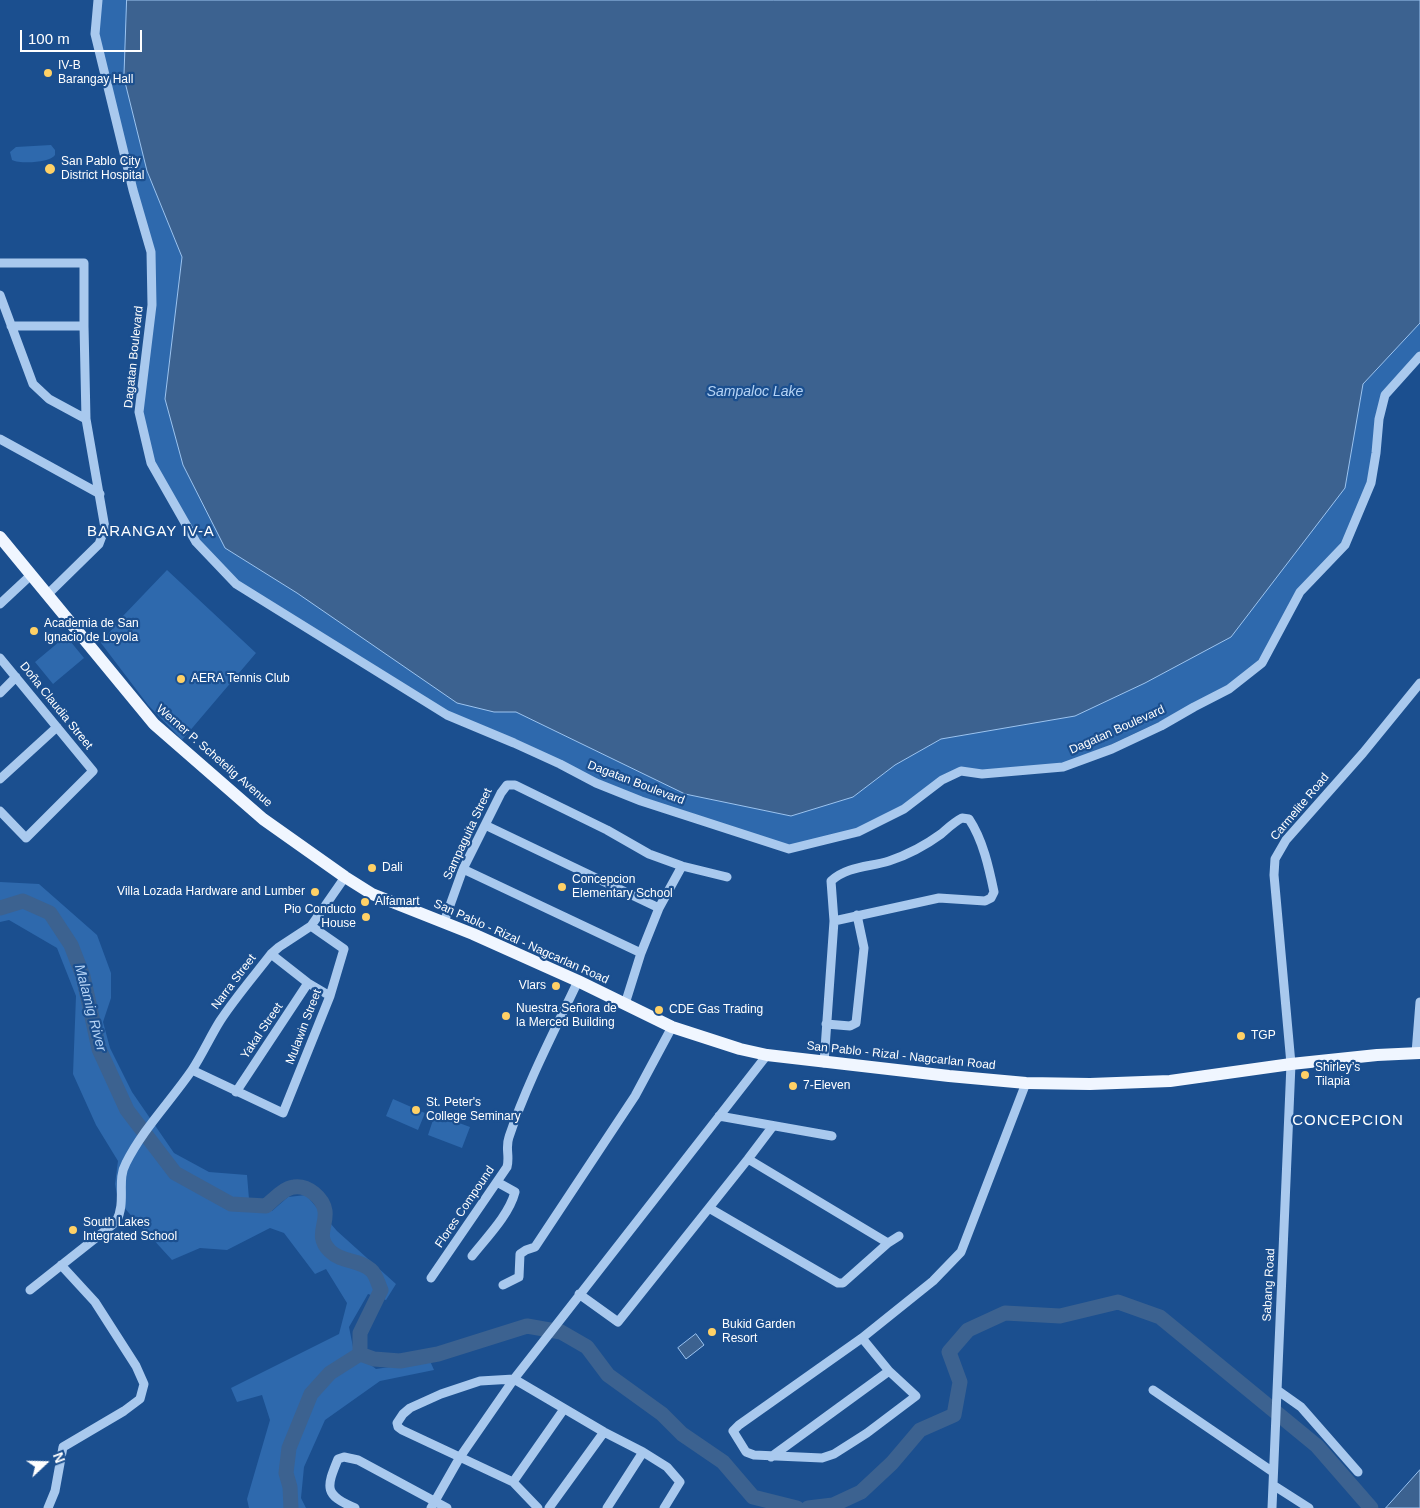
<!DOCTYPE html>
<html>
<head>
<meta charset="utf-8">
<style>
	body { margin:0 }
	#map { position:relative; width:1420px; height:1508px; overflow:hidden; background:#1b4f8f; font-family:Arial,sans-serif }
	canvas { display:block }
	.north { position:absolute; left:20px; top:1438px; width:50px; height:50px; -webkit-text-stroke:4px #1b4f8f; paint-order:stroke; rotate:69deg; font-size:14px; font-weight:700; line-height:20px; text-align:center; color:#fff }
	.north::after { content:''; display:block; margin:auto; width:18px; height:22px; background:#fff; clip-path:polygon(50% 0,100% 100%,50% 72%,0 100%) }
	.scale { position:absolute; left:20px; top:30px; width:122px; height:22px; box-sizing:border-box; border:2px solid #fff; border-top:0; padding-left:6px; font-size:15px; line-height:18px; white-space:nowrap; color:#fff; -webkit-text-stroke:4px #1b4f8f; paint-order:stroke }
</style>
</head>
<body>
<div id="map">
<canvas width="1420" height="1508"></canvas>
<div class="north">N</div>
<div class="scale">100 m</div>
</div>
<script>
const ctx = document.querySelector('canvas').getContext('2d');
ctx.lineJoin = 'round';
function fillPath(path, color) { ctx.fillStyle = color; ctx.fill(path, 'evenodd'); }
function trace(path, color, width, dash) { ctx.strokeStyle = color; ctx.lineWidth = width; ctx.lineCap = dash ? 'butt' : 'round'; ctx.setLineDash(dash || []); ctx.stroke(path); }
function drawText(font, color, halo, rows, align = 'center') {
  ctx.font = font + ' Arial,sans-serif'; ctx.lineWidth = 4.5; ctx.setLineDash([]); ctx.textBaseline = 'middle'; ctx.strokeStyle = halo; ctx.fillStyle = color; for (const [text, x, y, turn = 0] of rows) {
    ctx.save(); ctx.translate(x, y); ctx.rotate((+turn || 0) * Math.PI / 180); ctx.textAlign = isNaN(turn) ? turn : align; if (halo) ctx.strokeText(text, 0, 0); ctx.fillText(text, 0, 0); ctx.restore();
  }
}
fillPath(new Path2D(`
	M 99,0 L 127,0 L 124,78 L 147,171 L 182,257 L 165,399 L 225,548 L 297,593 L 494,712 L 516,712 L 685,794 L 791,816 L 853,797 L 895,765 L 941,739 L 1075,716 L 1345,488 L 1363,384 L 1420,323 L 1420,356 L 1385,395 L 1371,483 L 1345,545 L 1300,592 L 1262,663 L 1229,689 L 1063,767 L 961,771 L 904,809 L 858,832 L 789,849 L 641,801 L 447,715 L 236,584 L 196,542 L 151,463 L 139,412 L 152,305 L 151,252 L 95,34 Z
	M 51,145 L 55,150 L 55,155 C 50,163 20,164 12,160 L 10,152 L 16,147 Z
	M 167,570 L 256,653 L 182,740 L 148,705 L 101,643 L 122,617 Z
	M 66,636 L 84,658 L 53,684 L 35,662 Z
	M 0,882 L 39,884 L 97,935 L 111,973 L 111,998 L 103,1022 L 110,1048 L 132,1092 L 174,1153 L 209,1172 L 247,1175 L 250,1211 L 272,1211 L 288,1197 L 306,1195 L 337,1231 L 396,1284 L 386,1300 L 368,1294 L 349,1327 L 354,1352 L 376,1369 L 430,1361 L 434,1370 L 380,1381 L 325,1420 L 304,1467 L 301,1498 L 306,1508 L 249,1508 L 247,1499 L 270,1420 L 262,1395 L 237,1402 L 231,1388 L 339,1334 L 347,1303 L 326,1269 L 315,1274 L 284,1233 L 270,1228 L 227,1250 L 200,1248 L 172,1260 L 118,1201 L 115,1184 L 118,1161 L 96,1125 L 73,1074 L 76,996 L 57,948 L 9,920 L 0,922 Z
	M 393,1099 L 425,1113 L 418,1130 L 386,1116 Z
	M 435,1114 L 470,1127 L 462,1148 L 428,1135 Z`), '#2e69ad');
const water = new Path2D(`
	M 127,0 L 1420,0 L 1420,323 L 1363,384 L 1345,488 L 1231,637 L 1145,683 L 1075,716 L 941,739 L 895,765 L 853,797 L 791,816 L 685,794 L 516,712 L 494,712 L 457,703 L 297,593 L 225,548 L 183,465 L 165,399 L 182,257 L 147,171 L 124,78 Z
	M 696,1334 L 704,1345 L 686,1359 L 678,1348 Z
	M 1420,1470 L 1420,1508 L 1386,1508 Z`);
fillPath(water, '#3c6290');
trace(water, '#9cc4f0', 1);
trace(new Path2D(`
	M 0,908 L 23,901 L 50,913 L 71,945 L 83,976 L 99,1049 L 127,1110 L 175,1173 L 231,1204 L 266,1206 C 273,1200 284,1188 294,1187 C 308,1185 323,1198 325,1211 C 327,1226 315,1236 330,1251 C 342,1263 359,1259 371,1270 C 376,1274 378,1284 381,1290 L 360,1333 L 360,1354
	M 360,1354 L 374,1359 L 400,1361 L 438,1354 L 527,1326 L 561,1332 L 587,1347 L 608,1375 L 662,1414 L 682,1434 L 723,1462 L 753,1497 L 797,1508
	M 291,1508 L 290,1487 L 286,1473 L 289,1448 L 311,1394 L 330,1373 L 360,1354
	M 808,1508 L 833,1505 L 861,1492 L 892,1463 L 920,1430 L 954,1415 L 960,1382 L 949,1352 L 968,1330 L 1005,1313 L 1060,1316 L 1118,1302 L 1160,1317 L 1317,1446 L 1371,1508`), '#3c6290', 15);
trace(new Path2D(`
	M 98,0 L 95,34 L 133,190 L 151,252 L 152,305 L 139,412 L 151,463 L 196,542 L 236,584 L 447,715 L 514,743 L 560,764 L 596,783 L 641,801 L 789,849 L 858,832 L 904,809 L 942,780 L 961,771 L 982,774 L 1063,767 L 1112,749 L 1161,726 L 1194,707 L 1229,689 L 1262,663 L 1300,592 L 1345,545 L 1371,483 L 1376,453 L 1379,419 L 1385,395 L 1420,356
	M 0,263 L 84,263 L 84,326 L 86,419 L 105,528 L 99,544 L 47,595
	M 0,295 L 33,384 L 49,399 L 86,419
	M 11,326 L 84,326
	M 0,439 L 100,494
	M 0,604 L 31,575
	M 0,658 L 93,771 L 26,838 L 0,811
	M 0,693 L 16,677
	M 0,779 L 57,727
	M 485,825 L 659,908
	M 463,869 L 641,953
	M 444,922 L 463,869 L 501,793 L 507,785 L 515,785 L 607,830 L 649,854 L 682,866 L 727,877
	M 271,954 L 308,983 L 330,996
	M 625,1004 L 641,953 L 659,908 L 682,866
	M 826,1024 L 850,1026 L 856,1023 L 864,948 L 857,915
	M 1416,1053 L 1420,1002
	M 824,1063 L 834,921 L 831,881 C 847,866 870,867 889,861 C 907,855 926,845 941,834 C 948,828 954,822 962,818 L 969,819 C 983,840 989,868 994,892 L 991,898 L 985,901 L 939,898 L 834,921
	M 192,1070 L 283,1113 L 330,996 L 344,949 L 311,926
	M 236,1092 L 308,983
	M 719,1116 L 832,1136
	M 748,1159 L 888,1243
	M 709,1208 L 838,1283 L 843,1283 L 888,1243 L 899,1236
	M 472,1256 C 487,1237 509,1215 515,1192 L 497,1182
	M 431,1278 L 507,1167 C 510,1156 505,1148 509,1137 C 527,1083 554,1032 578,981
	M 503,1285 L 519,1277 L 520,1254 L 526,1250 L 535,1247 L 635,1096 L 672,1027
	M 30,1290 L 116,1222 C 127,1201 116,1181 126,1163 C 143,1129 170,1102 192,1070 C 202,1055 210,1037 220,1021 C 235,998 254,976 271,954 L 279,947 L 311,926 L 345,877
	M 579,1294 L 618,1322 L 748,1159 L 773,1126
	M 862,1338 L 889,1371 L 916,1396 L 867,1433 L 834,1454 L 822,1458 L 754,1455 L 746,1452 L 733,1431 L 739,1425 L 862,1338 L 933,1281 L 961,1252 L 1026,1083
	M 1153,1390 L 1273,1472
	M 1277,1390 L 1301,1407 L 1358,1472
	M 771,1457 L 889,1371
	M 513,1482 L 564,1409
	M 1273,1485 L 1309,1508
	M 48,1508 L 55,1491 L 63,1447 L 124,1411 L 140,1399 L 144,1384 L 136,1366 L 95,1302 L 61,1265
	M 355,1508 C 324,1495 326,1488 338,1459 L 344,1457 L 358,1460 L 447,1508
	M 431,1508 L 460,1457 L 514,1379 L 767,1055
	M 538,1508 L 513,1482 L 402,1430 L 398,1427 L 397,1423 L 403,1414 L 410,1408 L 441,1394 L 480,1381 L 514,1379 L 604,1432 L 643,1452 L 667,1467 L 680,1482 L 664,1508
	M 549,1508 L 604,1432
	M 607,1508 L 643,1452
	M 1272,1508 L 1291,1064 L 1274,875 L 1275,859 L 1286,840 L 1363,753 L 1420,683`), '#a9c9ee', 9);
trace(new Path2D(`
	M 0,537 L 154,724 L 263,819 L 345,877 L 372,894 L 473,934 L 578,981 L 672,1027 L 740,1049 L 767,1055 L 949,1076 L 1026,1083 L 1090,1084 L 1170,1081 L 1291,1064 L 1377,1055 L 1420,1053`), '#f0f6ff', 12);
for (const [x, y, r, color] of [
	[48,73,5,"#ffd166"],
	[50,169,6,"#ffd166"],
	[34,631,5,"#ffd166"],
	[181,679,5,"#ffd166"],
	[372,868,5,"#ffd166"],
	[562,887,5,"#ffd166"],
	[315,892,5,"#ffd166"],
	[365,902,5,"#ffd166"],
	[366,917,5,"#ffd166"],
	[556,986,5,"#ffd166"],
	[659,1010,5,"#ffd166"],
	[506,1016,5,"#ffd166"],
	[1241,1036,5,"#ffd166"],
	[1305,1075,5,"#ffd166"],
	[793,1086,5,"#ffd166"],
	[416,1110,5,"#ffd166"],
	[73,1230,5,"#ffd166"],
	[712,1332,5,"#ffd166"]
]) { const dot = new Path2D(); dot.arc(x, y, r, 0, 2 * Math.PI); ctx.fillStyle = color; ctx.fill(dot); trace(dot, '#1b4f8f', 2); }
drawText('12px', '#fff', '#1b4f8f', [
	["IV-B",58,66],
	["Barangay Hall",58,80],
	["San Pablo City",61,162],
	["District Hospital",61,176],
	["Academia de San",44,624],
	["Ignacio de Loyola",44,638],
	["AERA Tennis Club",191,679],
	["Dali",382,868],
	["Concepcion",572,880],
	["Elementary School",572,894],
	["Villa Lozada Hardware and Lumber",305,892,"right"],
	["Alfamart",375,902],
	["Pio Conducto",356,910,"right"],
	["House",356,924,"right"],
	["Vlars",546,986,"right"],
	["Nuestra Señora de",516,1009],
	["la Merced Building",516,1023],
	["CDE Gas Trading",669,1010],
	["TGP",1251,1036],
	["Shirley’s",1315,1068],
	["Tilapia",1315,1082],
	["7-Eleven",803,1086],
	["St. Peter's",426,1103],
	["College Seminary",426,1117],
	["South Lakes",83,1223],
	["Integrated School",83,1237],
	["Bukid Garden",722,1325],
	["Resort",722,1339]
], 'left');
drawText('12px', '#fff', '#1b4f8f', [
	["Dagatan Boulevard",134,357,-84],
	["Doña Claudia Street",56,706,51],
	["Dagatan Boulevard",1117,730,-24],
	["Werner P. Schetelig Avenue",214,756,41],
	["Dagatan Boulevard",636,783,21],
	["Carmelite Road",1300,807,-50],
	["Sampaguita Street",468,834,-65],
	["San Pablo - Rizal - Nagcarlan Road",521,942,24],
	["Narra Street",234,982,-53],
	["Mulawin Street",304,1027,-69],
	["Yakal Street",262,1031,-56],
	["San Pablo - Rizal - Nagcarlan Road",901,1056,6],
	["Flores Compound",465,1207,-56],
	["Sabang Road",1269,1285,-87]
]);
drawText('italic 14px', '#b5d3f5', '#1b4f8f', [
	["Sampaloc Lake",755,392],
	["Malamig River",90,1008,75]
]);
ctx.letterSpacing = '1px';
drawText('15px', '#fff', '#1b4f8f', [
	["BARANGAY IV-A",151,532],
	["CONCEPCION",1348,1121]
]);
ctx.letterSpacing = '0px';
</script>
</body>
</html>
